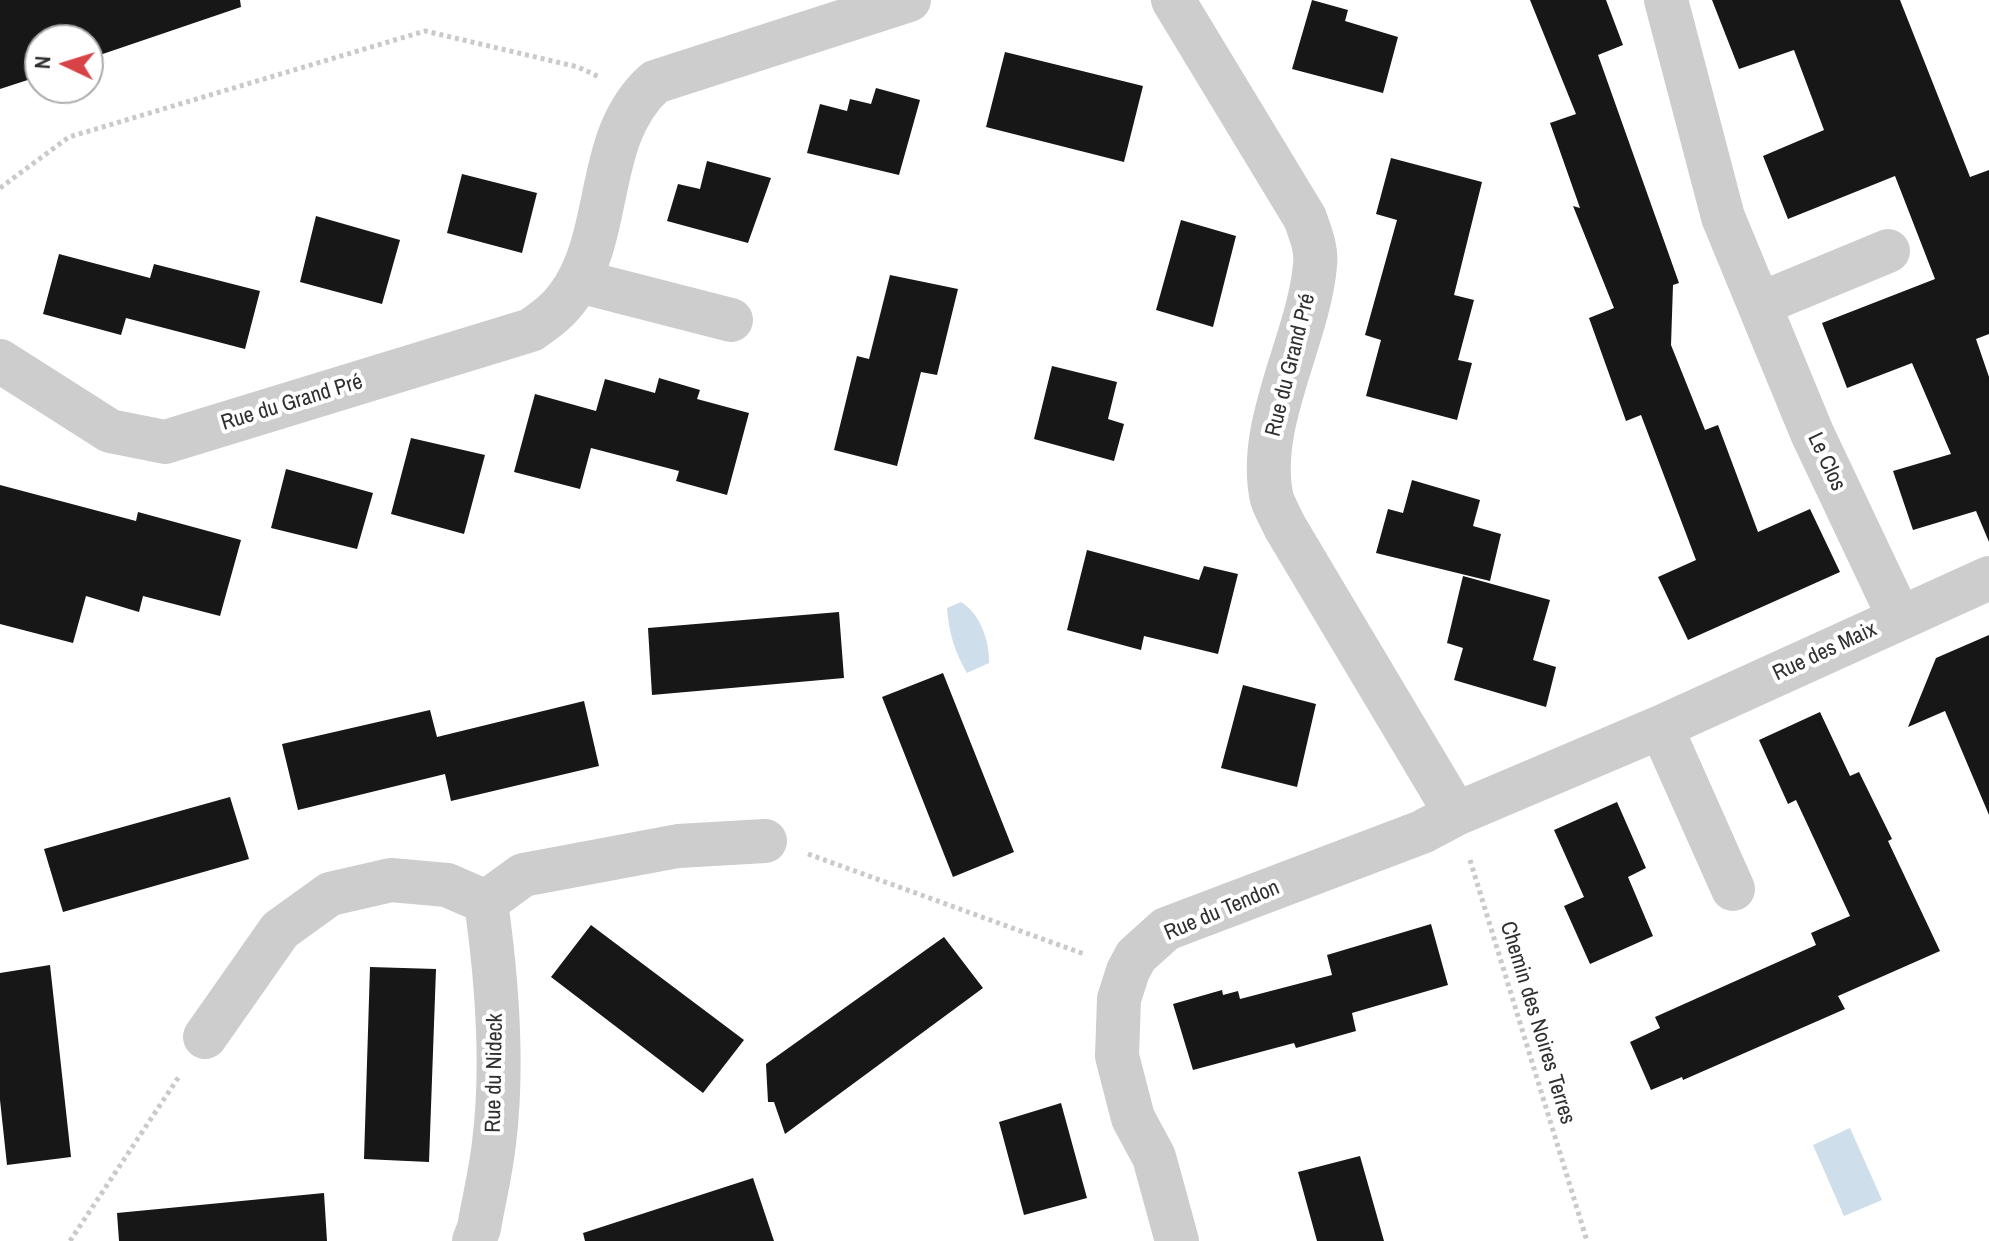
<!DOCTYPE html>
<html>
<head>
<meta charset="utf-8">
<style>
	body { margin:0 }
	#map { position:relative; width:1989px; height:1241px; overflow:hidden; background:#fff; font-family:"Archivo Narrow",sans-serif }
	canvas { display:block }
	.north { position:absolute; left:24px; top:24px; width:80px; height:80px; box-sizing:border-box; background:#fff; border:2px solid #acacac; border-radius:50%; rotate:274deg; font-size:22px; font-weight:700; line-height:32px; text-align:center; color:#303030 }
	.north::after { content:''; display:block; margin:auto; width:28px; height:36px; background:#d74347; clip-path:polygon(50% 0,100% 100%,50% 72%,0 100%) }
</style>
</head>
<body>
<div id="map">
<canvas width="1989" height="1241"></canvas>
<div class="north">N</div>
</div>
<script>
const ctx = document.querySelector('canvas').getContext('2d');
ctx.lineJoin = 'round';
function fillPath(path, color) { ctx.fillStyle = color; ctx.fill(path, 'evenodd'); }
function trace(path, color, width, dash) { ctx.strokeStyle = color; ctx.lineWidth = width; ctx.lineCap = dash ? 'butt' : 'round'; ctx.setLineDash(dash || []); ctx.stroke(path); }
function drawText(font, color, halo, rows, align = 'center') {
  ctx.font = font + ' "Archivo Narrow",sans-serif'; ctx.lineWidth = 8; ctx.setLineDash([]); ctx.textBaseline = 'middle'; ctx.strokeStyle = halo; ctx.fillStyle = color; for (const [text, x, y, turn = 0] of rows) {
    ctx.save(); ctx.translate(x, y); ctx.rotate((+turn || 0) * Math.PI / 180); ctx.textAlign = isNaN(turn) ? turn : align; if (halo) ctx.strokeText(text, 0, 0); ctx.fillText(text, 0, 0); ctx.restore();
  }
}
fillPath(new Path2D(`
	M 961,602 C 980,613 990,642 989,663 L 967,673 C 954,650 949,633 947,608 Z
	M 1850,1128 L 1882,1200 L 1844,1216 L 1813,1145 Z`), '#cedeea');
fillPath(new Path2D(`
	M 0,0 L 240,0 L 241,7 L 88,59 L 88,40 L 40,40 L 40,76 L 0,89 Z
	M 1312,0 L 1348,10 L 1345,21 L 1398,37 L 1383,93 L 1292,69 Z
	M 1530,0 L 1606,0 L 1623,45 L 1598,55 L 1679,283 L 1673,285 L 1671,345 L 1705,430 L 1718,425 L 1758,532 L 1810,509 L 1840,572 L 1688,640 L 1658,577 L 1696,560 L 1641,415 L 1626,421 L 1589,318 L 1614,308 L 1573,206 L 1580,208 L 1550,123 L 1576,114 Z
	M 1712,0 L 1900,0 L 1970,177 L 1989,170 L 1989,334 L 1976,339 L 1989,377 L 1989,542 L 1976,511 L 1913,530 L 1893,471 L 1951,454 L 1912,363 L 1847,388 L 1822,323 L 1935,279 L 1895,176 L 1788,219 L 1763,156 L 1824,130 L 1794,50 L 1739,69 Z
	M 1005,52 L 1143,86 L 1124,162 L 986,127 Z
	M 876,88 L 920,100 L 899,175 L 807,153 L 820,104 L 847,111 L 850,99 L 871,104 Z
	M 1391,158 L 1482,182 L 1454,295 L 1474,300 L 1458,360 L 1472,363 L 1457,420 L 1366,396 L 1381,340 L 1365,335 L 1397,220 L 1376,214 Z
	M 707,161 L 771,178 L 748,243 L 667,221 L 678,184 L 700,189 Z
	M 462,174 L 537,193 L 522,253 L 447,233 Z
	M 316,216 L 400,240 L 382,304 L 300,282 Z
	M 1181,220 L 1236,236 L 1213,327 L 1156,310 Z
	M 59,254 L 150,278 L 154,264 L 260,291 L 245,349 L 126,318 L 121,335 L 43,314 Z
	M 890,275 L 958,289 L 937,375 L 921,372 L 897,466 L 834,450 L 857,356 L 869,359 Z
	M 1052,366 L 1117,382 L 1108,419 L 1124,424 L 1114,461 L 1034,439 Z
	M 659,378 L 700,390 L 697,399 L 749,413 L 727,495 L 676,481 L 679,471 L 591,448 L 580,489 L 514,472 L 535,394 L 596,411 L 605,379 L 655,393 Z
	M 411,438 L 485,455 L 464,534 L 391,514 Z
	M 286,469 L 373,493 L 357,549 L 271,528 Z
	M 1412,480 L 1480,500 L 1473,526 L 1501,534 L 1490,581 L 1376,553 L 1388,509 L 1403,513 Z
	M 0,485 L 136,521 L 138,512 L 241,540 L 220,616 L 143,596 L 139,612 L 86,596 L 73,643 L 0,624 Z
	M 1087,550 L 1199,580 L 1204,566 L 1238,574 L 1218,654 L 1144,636 L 1141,650 L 1067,630 Z
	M 1463,576 L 1550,600 L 1533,660 L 1556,667 L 1546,707 L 1454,680 L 1463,648 L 1447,643 Z
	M 839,612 L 844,678 L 652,695 L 648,628 Z
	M 1989,635 L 1989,815 L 1945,711 L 1908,727 L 1936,658 Z
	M 943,673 L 1014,852 L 953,877 L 882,697 Z
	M 1243,685 L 1316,704 L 1297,787 L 1221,768 Z
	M 584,701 L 599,766 L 451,801 L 445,774 L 298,810 L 282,744 L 430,710 L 437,737 Z
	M 1820,712 L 1850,776 L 1859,772 L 1892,839 L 1888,841 L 1940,951 L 1838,996 L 1845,1009 L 1683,1080 L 1682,1077 L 1651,1090 L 1630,1042 L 1660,1028 L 1655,1017 L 1816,945 L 1811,933 L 1850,916 L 1796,800 L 1788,804 L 1759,740 Z
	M 230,797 L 249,859 L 63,912 L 44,849 Z
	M 1617,802 L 1646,868 L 1628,877 L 1653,936 L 1590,964 L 1564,906 L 1584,897 L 1554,830 Z
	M 1431,924 L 1448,985 L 1352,1013 L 1356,1031 L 1296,1048 L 1294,1043 L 1193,1070 L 1173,1004 L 1222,990 L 1223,995 L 1238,991 L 1240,999 L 1332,975 L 1327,955 Z
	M 591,925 L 744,1040 L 703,1093 L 551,977 Z
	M 944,937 L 983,988 L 785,1134 L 774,1102 L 768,1102 L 766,1064 Z
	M 50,965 L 71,1157 L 7,1165 L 0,1100 L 0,973 Z
	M 370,967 L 436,969 L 429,1162 L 364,1159 Z
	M 1061,1103 L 1087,1198 L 1024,1215 L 999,1122 Z
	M 1360,1156 L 1384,1241 L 1317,1241 L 1298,1172 Z
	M 753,1178 L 774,1241 L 585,1241 L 583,1233 Z
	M 324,1193 L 327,1241 L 119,1241 L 117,1213 Z`), '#171717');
trace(new Path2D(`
	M 0,188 L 69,137 L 425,31 L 578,67 L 599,77
	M 808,854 L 1084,954
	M 1470,860 L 1587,1241
	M 70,1241 L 180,1075`), '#cacaca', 5, [4, 4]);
trace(new Path2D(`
	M 1173,0 L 1305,218 C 1310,233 1317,248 1315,265 C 1309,338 1255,426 1272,499 C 1275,508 1281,518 1285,527 L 1456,814
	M 1666,0 L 1723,217 L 1812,433 L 1899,617
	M 579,281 L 731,320
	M 1760,304 L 1888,251
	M 0,361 L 110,431 L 165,442 L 531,330 C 545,320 558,311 568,297 C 615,233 593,137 655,82 L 909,0
	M 1661,727 L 1733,889
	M 486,902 L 523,875 L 678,846 L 765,841
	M 205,1037 L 280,930 L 330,894 L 391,880 L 447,885 L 486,902 C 497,980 504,1064 494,1143 C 491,1171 484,1199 479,1228 L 474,1241
	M 1177,1241 L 1154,1157 L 1133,1118 L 1117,1056 L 1119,999 L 1128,971 L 1136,956 L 1166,929 L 1422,832 L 1456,814 L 1661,727 L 1989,578`), '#cdcdcd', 44);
drawText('22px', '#303030', '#fff', [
	["Rue du Grand Pré",1291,365,-76],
	["Rue du Grand Pré",292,403,-17],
	["Le Clos",1826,462,65],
	["Rue des Maix",1825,652,-25],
	["Rue du Tendon",1222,911,-23],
	["Chemin des Noires Terres",1537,1023,73],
	["Rue du Nideck",495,1073,-89]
]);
</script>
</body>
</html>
